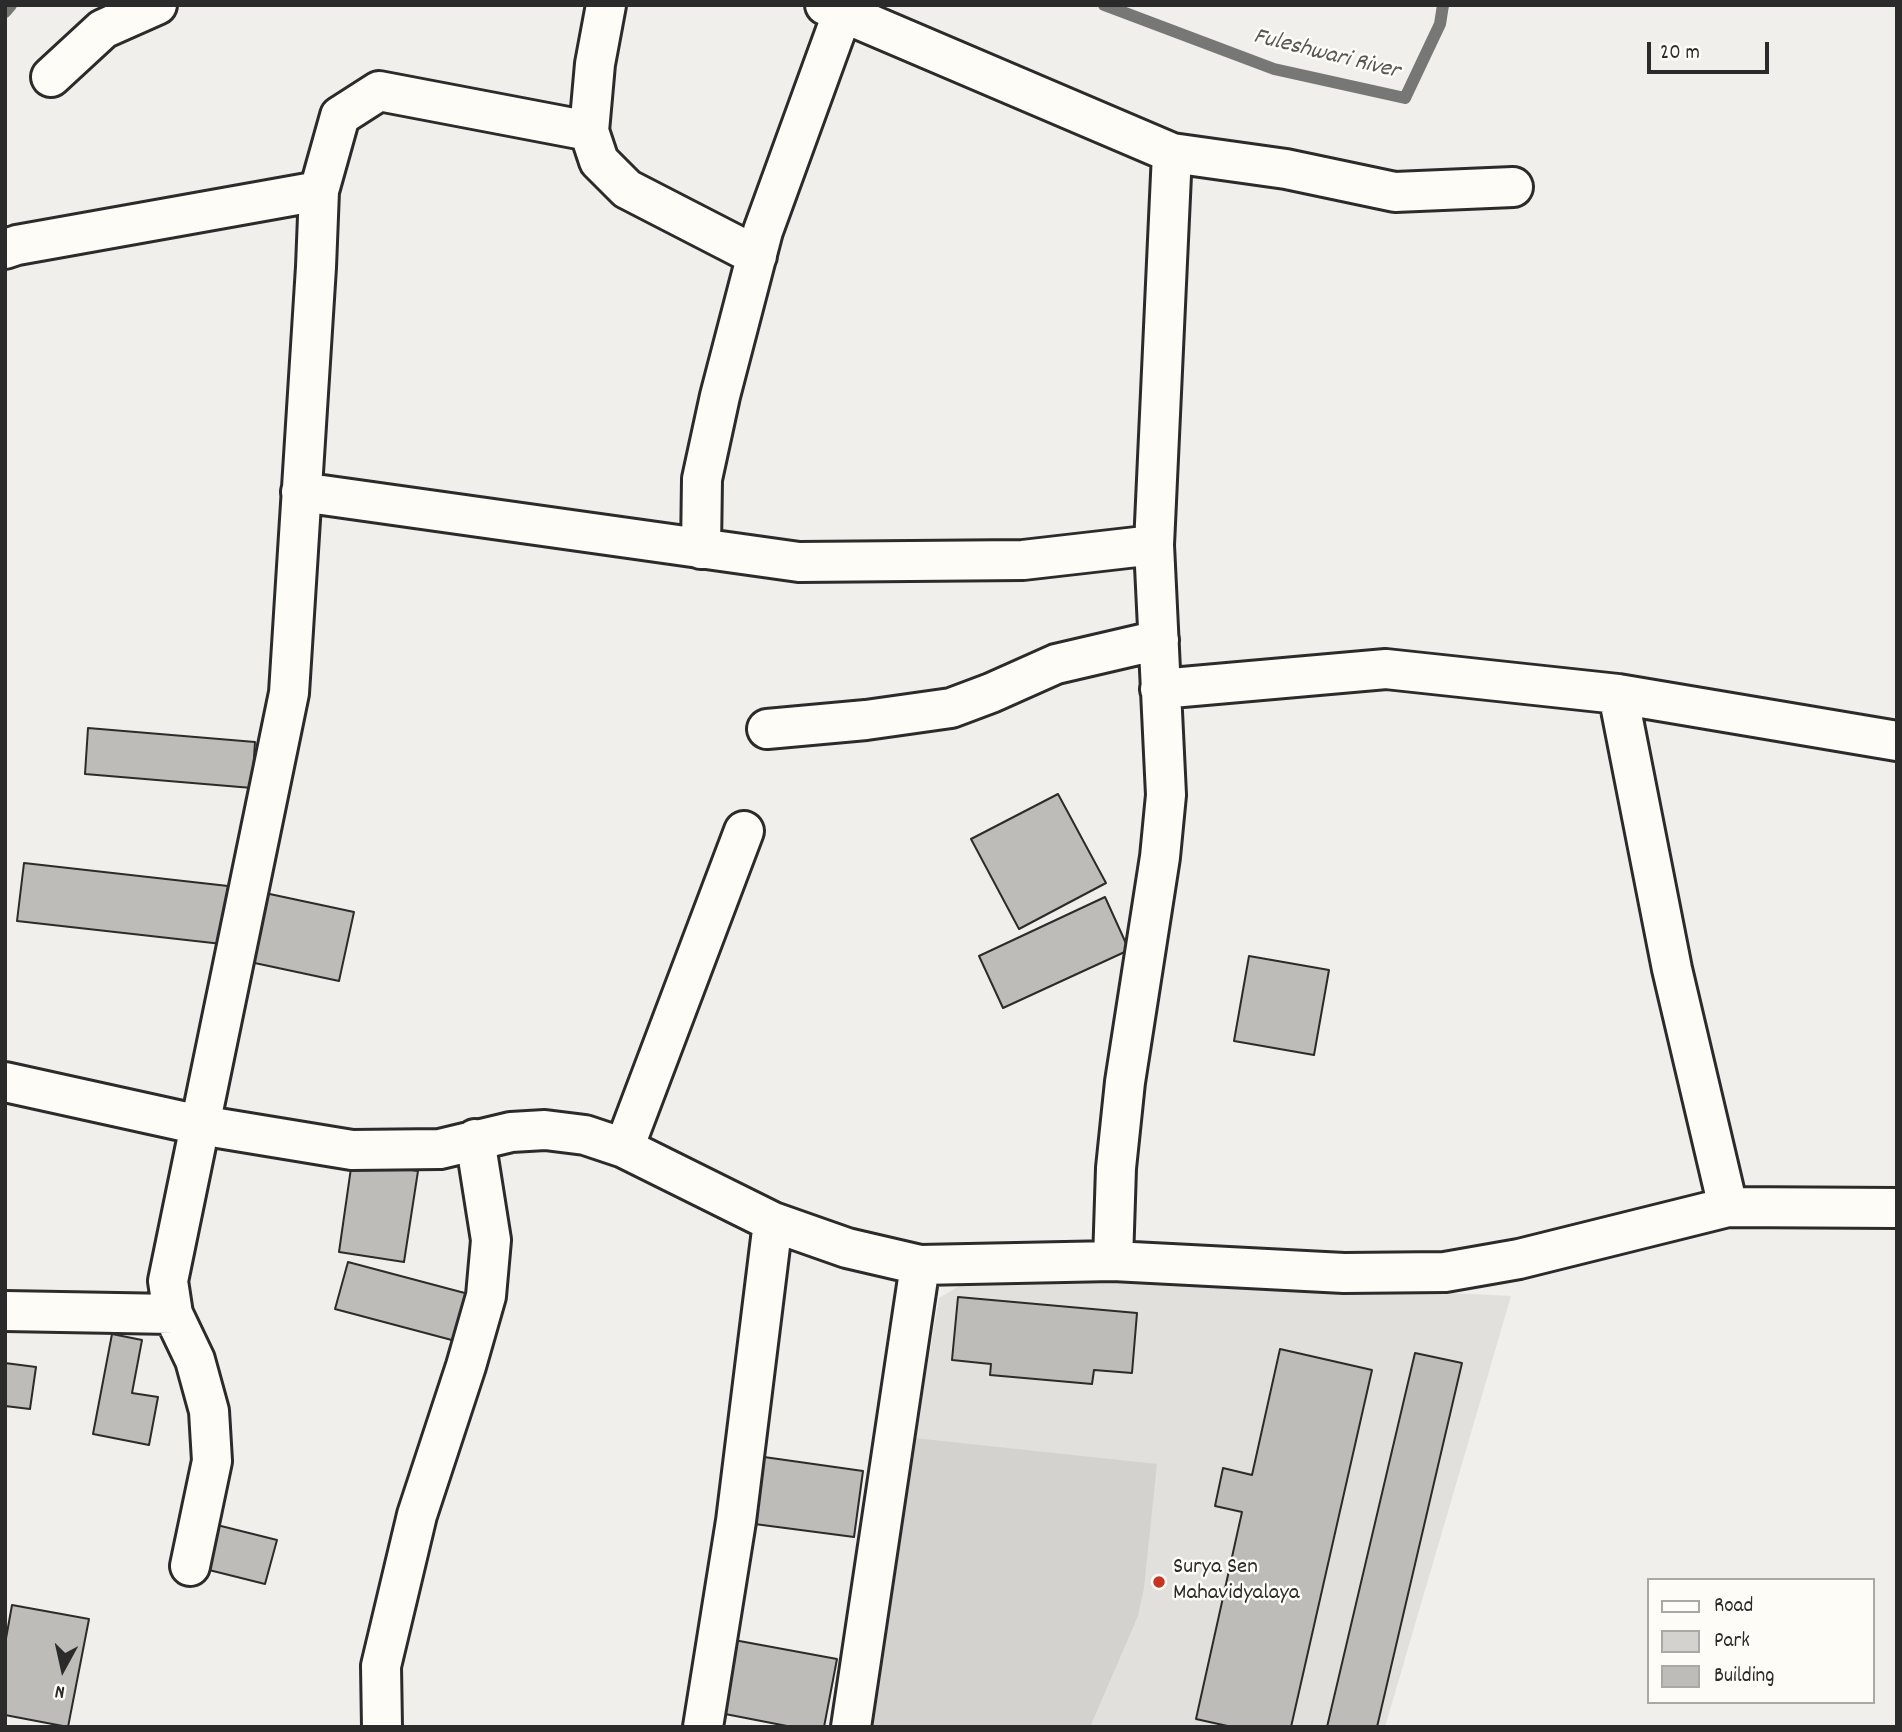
<!DOCTYPE html>
<html>
<head>
<meta charset="utf-8">
<style>
	body { margin:0 }
	#map { position:relative; width:1902px; height:1732px; overflow:hidden; background:#f0efeb; font-family:Dekko,sans-serif }
	canvas { display:block }
	.frame { position:absolute; inset:0; border:7px solid #2b2b2b; pointer-events:none }
	.legend { position:absolute; left:1647px; top:1578px; width:228px; height:126px; box-sizing:border-box; background:#fdfcf7; border:2px solid #a9a8a5; margin:0; padding:9px 12px; list-style:none; font-size:21px; color:#2b2b2b }
	.legend li { display:flex; align-items:center; gap:14px; height:35px }
	.legend b { width:35px; border:2px solid #a9a8a5 }
	.north { position:absolute; left:28px; top:1634px; width:70px; height:70px; -webkit-text-stroke:5px #fdfcf7; paint-order:stroke; rotate:188deg; font-size:19px; font-weight:700; line-height:28px; text-align:center; color:#2b2b2b }
	.north::after { content:''; display:block; margin:auto; width:24px; height:32px; background:#2b2b2b; clip-path:polygon(50% 0,100% 100%,50% 72%,0 100%) }
	.scale { position:absolute; left:1647px; top:42px; width:122px; height:32px; box-sizing:border-box; border:4px solid #2b2b2b; border-top:0; padding-left:9px; font-size:21px; line-height:24px; white-space:nowrap; color:#2b2b2b; -webkit-text-stroke:5px #fdfcf7; paint-order:stroke }
</style>
</head>
<body>
<div id="map">
<canvas width="1902" height="1732"></canvas>
<div class="frame"></div>
<ul class="legend">
<li><b style="height:9px;background:#fdfcf7"></b>Road</li>
<li><b style="height:19px;background:#d3d2cf"></b>Park</li>
<li><b style="height:19px;background:#bdbcb8"></b>Building</li>
</ul>
<div class="north">N</div>
<div class="scale">20 m</div>
</div>
<script>
const ctx = document.querySelector('canvas').getContext('2d');
ctx.lineJoin = 'round';
function fillPath(path, color) { ctx.fillStyle = color; ctx.fill(path, 'evenodd'); }
function trace(path, color, width, dash) { ctx.strokeStyle = color; ctx.lineWidth = width; ctx.lineCap = dash ? 'butt' : 'round'; ctx.setLineDash(dash || []); ctx.stroke(path); }
function drawText(font, color, halo, rows, align = 'center') {
  ctx.font = font + ' Dekko,sans-serif'; ctx.lineWidth = 5; ctx.setLineDash([]); ctx.textBaseline = 'middle'; ctx.strokeStyle = halo; ctx.fillStyle = color; for (const [text, x, y, turn = 0] of rows) {
    ctx.save(); ctx.translate(x, y); ctx.rotate((+turn || 0) * Math.PI / 180); ctx.textAlign = isNaN(turn) ? turn : align; if (halo) ctx.strokeText(text, 0, 0); ctx.fillText(text, 0, 0); ctx.restore();
  }
}
fillPath(new Path2D(`
	M 1223,1281 L 1511,1296 L 1385,1727 L 866,1727 L 939,1298 L 959,1286 Z`), '#e1e0dc');
fillPath(new Path2D(`
	M 914,1438 L 1157,1464 L 1144,1588 L 1138,1616 L 1090,1727 L 866,1727 Z`), '#d3d2cf');
trace(new Path2D(`
	M 1104,5 L 1274,69 L 1405,98 L 1440,24 L 1443,5
	M 5,12 L 11,5`), '#777775', 12);
const building = new Path2D(`
	M 88,728 L 255,742 L 252,788 L 85,774 Z
	M 1058,794 L 1106,883 L 1019,929 L 971,839 Z
	M 24,863 L 228,886 L 222,944 L 17,921 Z
	M 265,893 L 354,912 L 339,981 L 250,962 Z
	M 1105,897 L 1129,950 L 1003,1008 L 979,956 Z
	M 1249,956 L 1329,970 L 1314,1055 L 1234,1041 Z
	M 352,1161 L 418,1171 L 404,1262 L 339,1252 Z
	M 348,1262 L 476,1296 L 463,1343 L 335,1309 Z
	M 958,1297 L 1137,1313 L 1132,1373 L 1094,1370 L 1092,1384 L 990,1375 L 991,1364 L 952,1360 Z
	M 112,1334 L 142,1340 L 132,1393 L 158,1397 L 149,1445 L 93,1434 Z
	M 1280,1349 L 1372,1370 L 1291,1727 L 1232,1727 L 1196,1719 L 1242,1512 L 1215,1506 L 1223,1468 L 1252,1475 Z
	M 1415,1353 L 1462,1363 L 1377,1727 L 1327,1727 Z
	M 5,1363 L 36,1367 L 30,1409 L 5,1406 Z
	M 757,1456 L 863,1471 L 854,1537 L 747,1523 Z
	M 205,1522 L 277,1540 L 265,1584 L 193,1566 Z
	M 12,1605 L 89,1619 L 68,1727 L 5,1715 L 5,1644 Z
	M 734,1640 L 837,1659 L 824,1727 L 792,1727 L 720,1713 Z`);
fillPath(building, '#bdbcb8');
trace(building, '#2b2b2b', 2);
const minor = new Path2D(`
	M 606,5 L 595,64 L 589,131 L 599,161 L 627,189 L 757,256
	M 825,5 L 1172,153 L 1286,169 L 1395,192 L 1513,187
	M 51,77 L 103,29 L 157,5
	M 5,249 L 17,245 L 319,191
	M 301,492 L 799,562 L 1023,560 L 1154,545
	M 701,549 L 702,479 L 720,396 L 763,231 L 842,14
	M 1160,689 L 1386,669 L 1618,694 L 1897,741
	M 1618,694 L 1672,969 L 1728,1207
	M 767,729 L 866,720 L 951,708 L 991,693 L 1056,664 L 1159,640
	M 5,1082 L 200,1125 L 352,1150 L 440,1149 L 511,1132 L 545,1130 L 585,1135 L 624,1148 L 773,1222 L 847,1248 L 920,1265 L 1113,1261 L 1344,1273 L 1445,1272 L 1519,1259 L 1728,1207 L 1897,1208
	M 624,1148 L 744,831
	M 1113,1261 L 1116,1168 L 1125,1082 L 1160,857 L 1166,795 L 1154,545 L 1172,153
	M 5,1311 L 173,1314
	M 190,1566 L 212,1461 L 209,1411 L 195,1360 L 173,1314 L 168,1281 L 289,693 L 316,267 L 319,191 L 340,116 L 379,91 L 589,131
	M 382,1727 L 381,1666 L 417,1515 L 466,1366 L 486,1296 L 491,1240 L 475,1139
	M 703,1727 L 736,1521 L 773,1222
	M 851,1727 L 920,1265`);
trace(minor, '#2b2b2b', 44);
trace(minor, '#fdfcf7', 38);
for (const [x, y, r, color] of [
	[1159,1582,7,"#c8321e"]
]) { const dot = new Path2D(); dot.arc(x, y, r, 0, 2 * Math.PI); ctx.fillStyle = color; ctx.fill(dot); trace(dot, '#fdfcf7', 2.5); }
drawText('23px', '#2b2b2b', '#fdfcf7', [
	["Surya Sen",1173,1569],
	["Mahavidyalaya",1173,1595]
], 'left');
drawText('italic 24px', '#575756', '#fdfcf7', [
	["Fuleshwari River",1326,56,14]
]);
</script>
</body>
</html>
